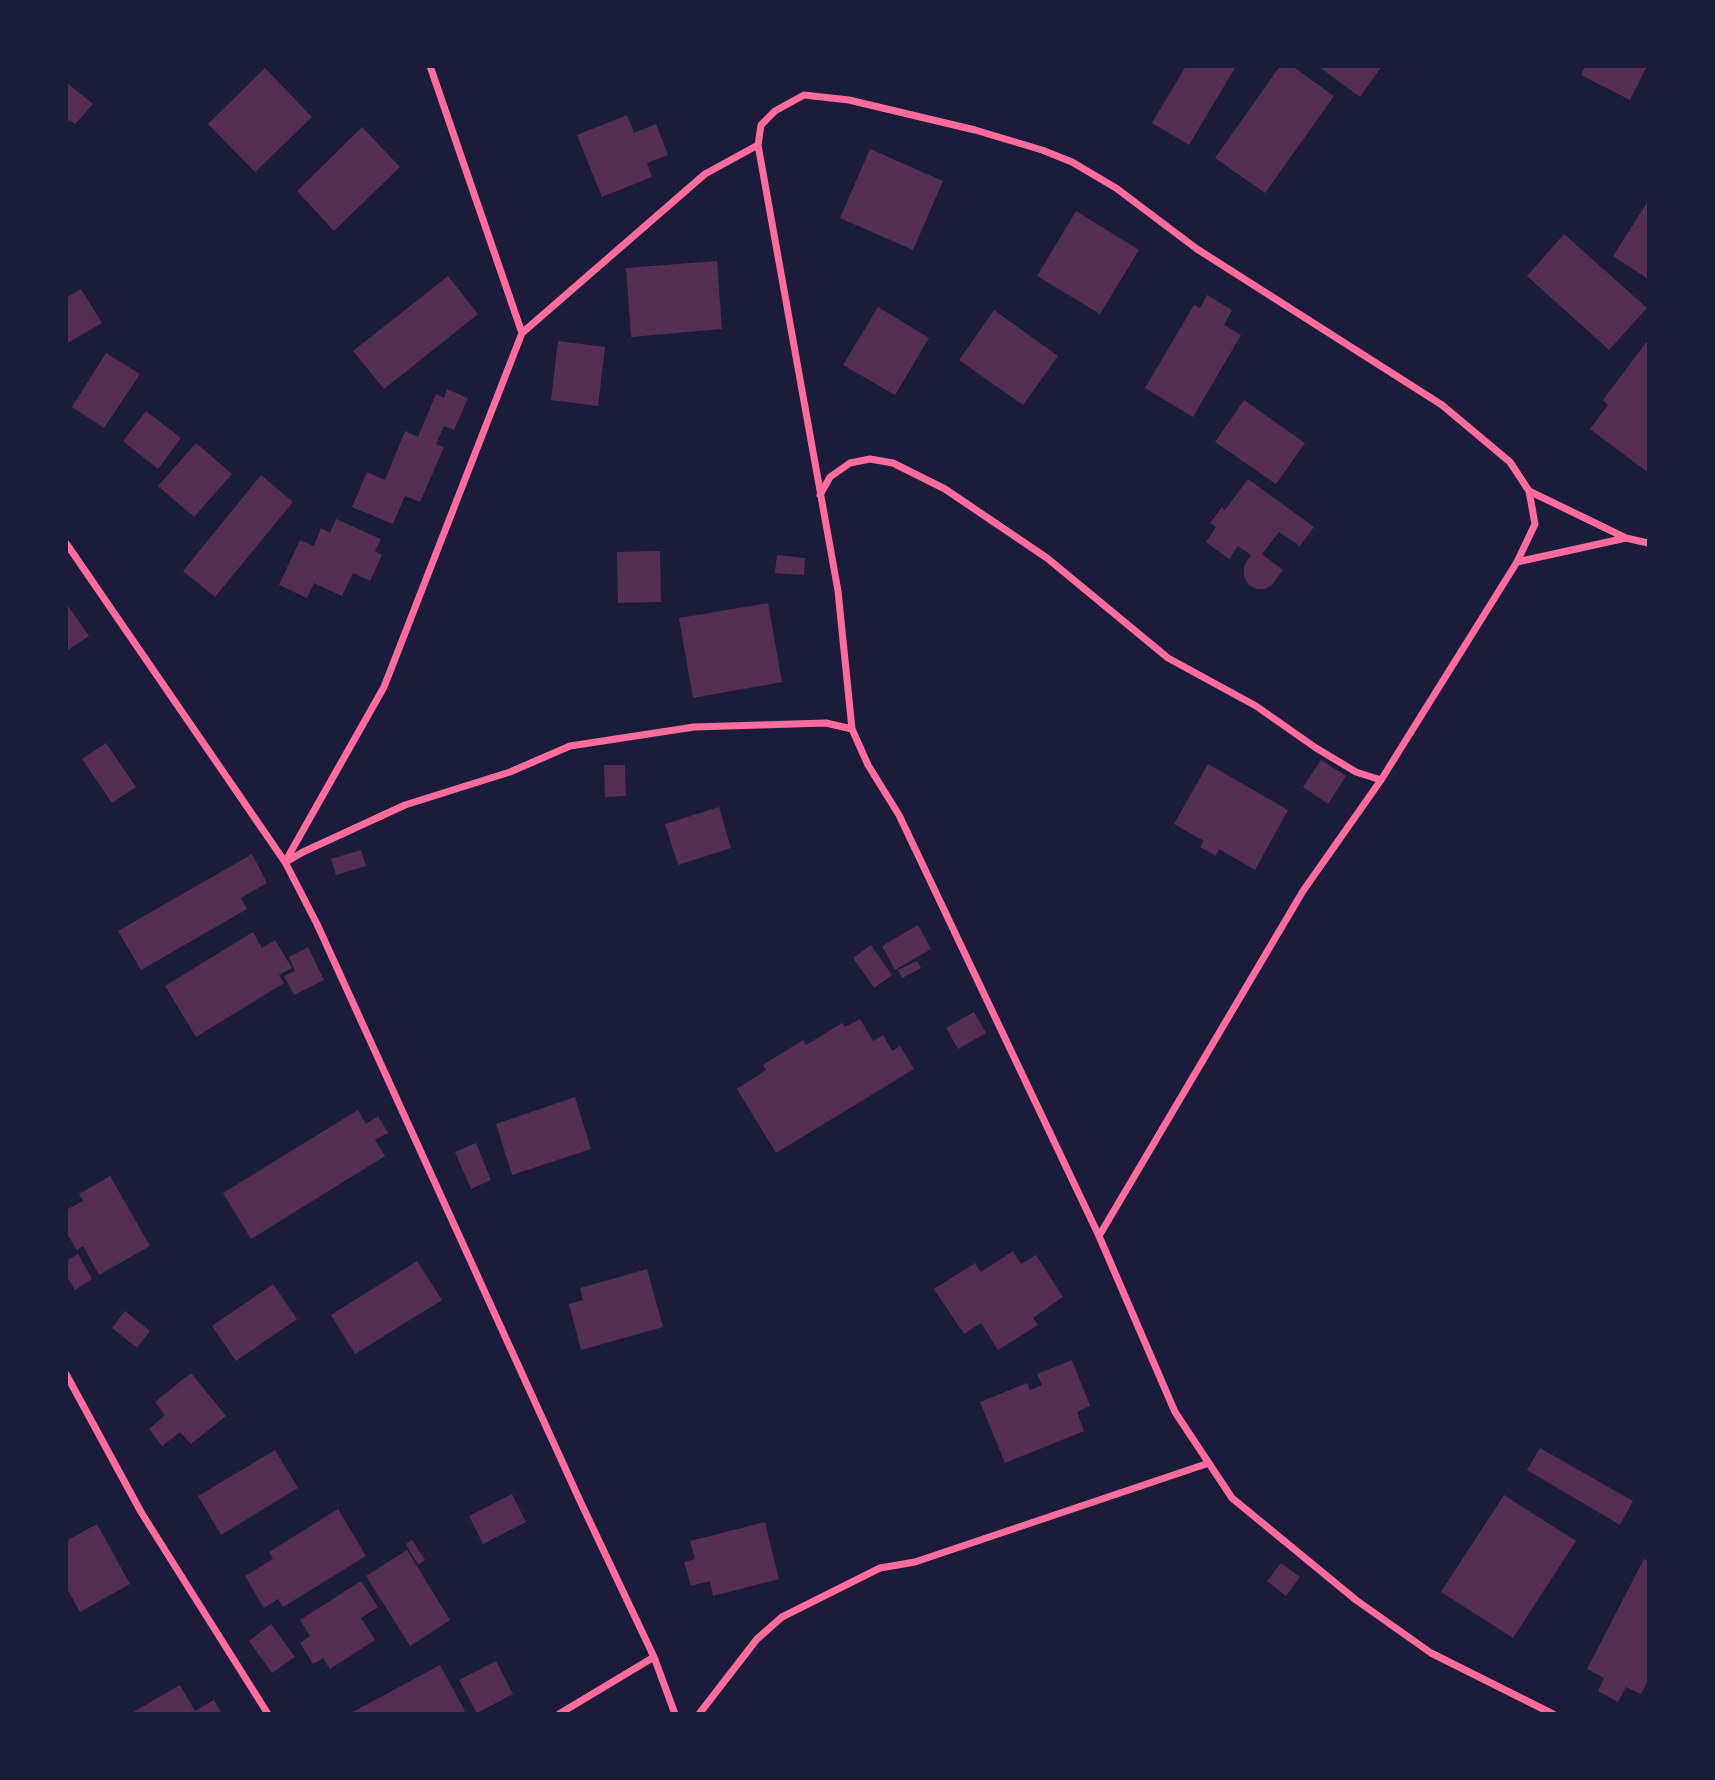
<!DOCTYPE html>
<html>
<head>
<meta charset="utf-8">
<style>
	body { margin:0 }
	#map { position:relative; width:1715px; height:1780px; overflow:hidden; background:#1b1b3a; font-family:"Golos Text",sans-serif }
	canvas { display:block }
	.frame { position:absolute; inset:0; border:68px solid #1b1b3a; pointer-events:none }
</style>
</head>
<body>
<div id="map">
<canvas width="1715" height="1780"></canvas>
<div class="frame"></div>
</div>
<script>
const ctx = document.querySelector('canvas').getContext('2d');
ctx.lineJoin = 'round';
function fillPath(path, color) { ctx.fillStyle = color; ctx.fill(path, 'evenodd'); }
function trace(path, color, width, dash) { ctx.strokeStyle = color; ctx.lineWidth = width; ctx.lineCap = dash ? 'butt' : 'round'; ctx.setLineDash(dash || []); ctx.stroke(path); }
fillPath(new Path2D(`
	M 1186,66 L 1236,66 L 1189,145 L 1152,123 Z
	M 1280,66 L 1292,66 L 1334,96 L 1265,193 L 1215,158 Z
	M 1318,66 L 1382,66 L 1360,97 Z
	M 1585,66 L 1647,66 L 1630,100 L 1581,75 Z
	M 265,68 L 312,117 L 255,172 L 208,124 Z
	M 66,82 L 93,104 L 75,124 L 70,120 L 66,125 Z
	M 627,115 L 634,133 L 656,124 L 668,155 L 647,163 L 652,177 L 602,197 L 577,135 Z
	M 362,127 L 400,167 L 334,231 L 297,191 Z
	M 870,149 L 943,181 L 913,250 L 840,218 Z
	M 1648,201 L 1648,279 L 1613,256 Z
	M 1076,211 L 1139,250 L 1100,314 L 1037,276 Z
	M 1564,234 L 1647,308 L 1609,350 L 1527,276 Z
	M 717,261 L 722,329 L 631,337 L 626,268 Z
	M 448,276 L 478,314 L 384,389 L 353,351 Z
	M 81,289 L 102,323 L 66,344 L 66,298 Z
	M 1207,295 L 1232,310 L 1224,325 L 1241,335 L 1193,417 L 1145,388 L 1194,305 L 1200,308 Z
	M 878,307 L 929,338 L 895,395 L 843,365 Z
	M 994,310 L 1058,356 L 1023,405 L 959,360 Z
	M 1648,340 L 1648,469 L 1646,471 L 1590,429 L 1608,405 L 1603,400 Z
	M 558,341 L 605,347 L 598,406 L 551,400 Z
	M 106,353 L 140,374 L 104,428 L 72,407 Z
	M 447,389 L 468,398 L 454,430 L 444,426 L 436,444 L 444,447 L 420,502 L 405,496 L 393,524 L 352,507 L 367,472 L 385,480 L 405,431 L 418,437 L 436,394 L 444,398 Z
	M 1244,400 L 1305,443 L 1276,484 L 1215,442 Z
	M 146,411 L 181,438 L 158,469 L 123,441 Z
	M 196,443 L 232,474 L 194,517 L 158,486 Z
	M 261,475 L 293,502 L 215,597 L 183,571 Z
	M 1248,479 L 1314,527 L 1300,546 L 1279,532 L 1262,554 L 1283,570 L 1272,585 L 1265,589 L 1257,589 L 1249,585 L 1244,577 L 1244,566 L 1251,555 L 1238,546 L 1229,559 L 1206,542 L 1216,527 L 1210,523 L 1222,507 L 1225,510 Z
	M 336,519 L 381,539 L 375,551 L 382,555 L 370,581 L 353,573 L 342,596 L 314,583 L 307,598 L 279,585 L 300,540 L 314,546 L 321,528 L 330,533 Z
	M 660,551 L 661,602 L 618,603 L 617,552 Z
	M 777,555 L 805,558 L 804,575 L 775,573 Z
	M 66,603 L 89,636 L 66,651 Z
	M 768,603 L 782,682 L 693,698 L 679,618 Z
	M 106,743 L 136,787 L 112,803 L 82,759 Z
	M 1321,760 L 1346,776 L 1328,804 L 1303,787 Z
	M 1208,764 L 1288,810 L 1255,870 L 1219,849 L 1216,856 L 1200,847 L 1204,841 L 1174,824 Z
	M 604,765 L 625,765 L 626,796 L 605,797 Z
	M 719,807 L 731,848 L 678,865 L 665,824 Z
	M 361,850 L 366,866 L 336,875 L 331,859 Z
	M 252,854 L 267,883 L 241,898 L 247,909 L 141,970 L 118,931 Z
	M 918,925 L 931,949 L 895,970 L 882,946 Z
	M 253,932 L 262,948 L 275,940 L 292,968 L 279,975 L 284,983 L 196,1037 L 165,986 Z
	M 871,945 L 892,975 L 874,988 L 853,958 Z
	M 308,947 L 324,980 L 294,995 L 284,976 L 295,971 L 289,957 Z
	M 917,961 L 921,968 L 902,978 L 898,970 Z
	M 974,1012 L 986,1033 L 958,1049 L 946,1028 Z
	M 860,1019 L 873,1041 L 883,1035 L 892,1051 L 900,1046 L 914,1069 L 776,1153 L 737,1089 L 766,1070 L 763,1065 L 803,1040 L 806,1045 L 842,1023 L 845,1027 Z
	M 575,1097 L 591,1149 L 512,1175 L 496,1124 Z
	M 358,1110 L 366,1124 L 378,1116 L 388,1133 L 375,1140 L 385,1156 L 251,1239 L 223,1193 Z
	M 476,1143 L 491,1180 L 471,1189 L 455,1152 Z
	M 110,1176 L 150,1246 L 99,1275 L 83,1246 L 77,1250 L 66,1232 L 66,1210 L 83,1201 L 79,1194 Z
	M 1013,1251 L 1021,1264 L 1036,1255 L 1063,1297 L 1033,1318 L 1038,1325 L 998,1350 L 981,1323 L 964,1334 L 934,1289 L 975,1263 L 981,1272 Z
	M 78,1254 L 92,1279 L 75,1290 L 66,1275 L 66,1261 Z
	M 417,1261 L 442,1300 L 355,1354 L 331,1315 Z
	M 647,1269 L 663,1327 L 581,1350 L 569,1304 L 583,1300 L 580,1288 Z
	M 273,1284 L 297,1319 L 236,1361 L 212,1326 Z
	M 125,1311 L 150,1331 L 137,1348 L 112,1328 Z
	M 1072,1360 L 1090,1406 L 1077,1412 L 1084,1431 L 1005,1463 L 980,1402 L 1027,1383 L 1030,1390 L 1042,1385 L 1037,1374 Z
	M 191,1373 L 226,1416 L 191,1444 L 180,1432 L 162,1446 L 149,1429 L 165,1415 L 155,1402 Z
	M 1540,1448 L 1633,1501 L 1620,1525 L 1527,1470 Z
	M 275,1450 L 298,1488 L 221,1535 L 198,1496 Z
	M 512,1494 L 526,1522 L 483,1544 L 469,1516 Z
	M 1504,1495 L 1576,1541 L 1513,1638 L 1441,1592 Z
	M 338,1509 L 366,1556 L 283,1607 L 278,1599 L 264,1608 L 245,1576 L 273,1559 L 269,1552 Z
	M 765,1522 L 779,1579 L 713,1596 L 710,1581 L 691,1586 L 684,1562 L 695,1559 L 690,1541 Z
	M 97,1524 L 130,1584 L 80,1612 L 66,1587 L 66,1541 Z
	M 412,1540 L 425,1560 L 418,1565 L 406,1544 Z
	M 407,1550 L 450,1620 L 410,1646 L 366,1576 Z
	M 1644,1559 L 1648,1561 L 1648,1680 L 1641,1694 L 1626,1687 L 1618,1702 L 1598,1691 L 1604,1678 L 1587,1669 Z
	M 1281,1563 L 1300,1577 L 1286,1596 L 1267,1581 Z
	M 361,1581 L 378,1607 L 361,1618 L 375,1640 L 330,1669 L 323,1658 L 313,1664 L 300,1643 L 310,1636 L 300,1620 Z
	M 271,1624 L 295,1657 L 272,1673 L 249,1641 Z
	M 496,1661 L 513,1694 L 477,1713 L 459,1680 Z
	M 440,1665 L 465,1711 L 461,1714 L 349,1714 Z
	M 180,1685 L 195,1711 L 214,1700 L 222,1714 L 130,1714 Z`), '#542f53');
trace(new Path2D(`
	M 522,333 L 705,174 L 758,145
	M 1529,491 L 1626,538
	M 820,495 L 830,477 L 850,463 L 870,459 L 893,463 L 945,489 L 1047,558 L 1168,658 L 1256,706 L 1316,748 L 1356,772 L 1381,780
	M 66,543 L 285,862 L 317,924 L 581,1503 L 654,1657 L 675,1714
	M 1517,562 L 1626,538 L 1648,543
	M 285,862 L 384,687 L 522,333 L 430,66
	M 286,862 L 303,852 L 405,805 L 510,772 L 570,746 L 694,727 L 826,723 L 852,729
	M 1099,1236 L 1303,891 L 1381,780 L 1517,562 L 1535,524 L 1529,491 L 1510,462 L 1442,405 L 1197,249 L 1116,188 L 1072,162 L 1042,150 L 975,130 L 849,100 L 804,95 L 775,111 L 761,125 L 758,145 L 838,591 L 852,729 L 868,765 L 899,815 L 1099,1236 L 1175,1412 L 1232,1498 L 1356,1600 L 1431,1653 L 1553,1714
	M 66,1374 L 141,1512 L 268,1714
	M 559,1714 L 654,1657
	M 699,1714 L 757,1639 L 782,1617 L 880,1568 L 915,1562 L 1209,1463`), '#ff6b9d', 7);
</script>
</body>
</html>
